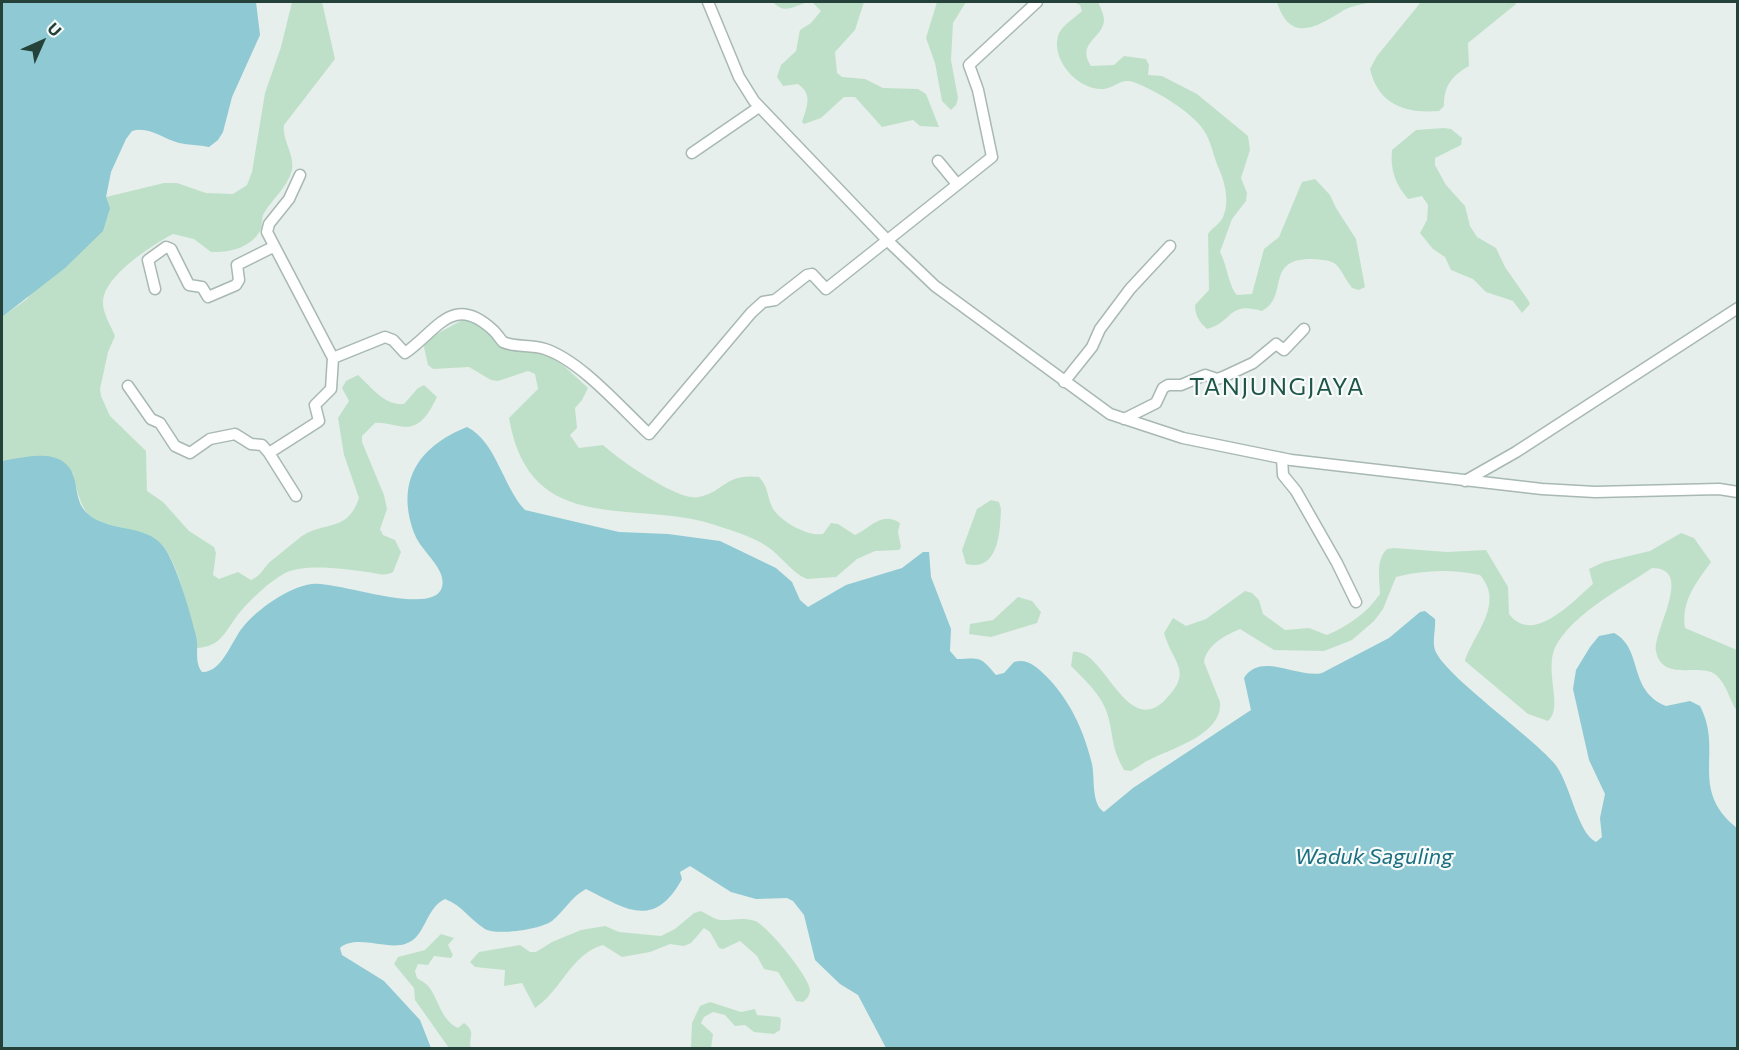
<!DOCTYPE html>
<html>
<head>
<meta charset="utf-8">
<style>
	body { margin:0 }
	#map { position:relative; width:1739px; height:1050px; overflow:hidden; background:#e6efeb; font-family:Commissioner,sans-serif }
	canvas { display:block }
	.frame { position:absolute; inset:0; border:3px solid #24423a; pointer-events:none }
	.north { position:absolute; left:12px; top:12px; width:60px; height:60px; -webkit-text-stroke:4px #f7fbf9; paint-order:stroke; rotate:45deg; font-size:16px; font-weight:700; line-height:24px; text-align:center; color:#24423a }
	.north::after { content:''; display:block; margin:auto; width:21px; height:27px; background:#24423a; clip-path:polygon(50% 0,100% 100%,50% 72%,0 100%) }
</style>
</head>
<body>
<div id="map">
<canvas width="1739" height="1050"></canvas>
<div class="frame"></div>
<div class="north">U</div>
</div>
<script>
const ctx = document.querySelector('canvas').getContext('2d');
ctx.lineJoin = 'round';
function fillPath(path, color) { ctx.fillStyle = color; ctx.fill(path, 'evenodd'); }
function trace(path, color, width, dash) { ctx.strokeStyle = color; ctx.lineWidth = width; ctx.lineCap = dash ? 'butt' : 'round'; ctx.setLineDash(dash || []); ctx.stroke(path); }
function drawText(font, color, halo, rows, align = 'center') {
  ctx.font = font + ' Commissioner,sans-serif'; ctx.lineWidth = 4.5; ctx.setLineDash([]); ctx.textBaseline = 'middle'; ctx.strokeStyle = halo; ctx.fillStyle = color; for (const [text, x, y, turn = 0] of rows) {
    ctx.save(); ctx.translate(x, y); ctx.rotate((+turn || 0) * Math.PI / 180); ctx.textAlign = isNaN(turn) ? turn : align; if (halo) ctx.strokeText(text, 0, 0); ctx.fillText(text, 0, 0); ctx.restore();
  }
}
fillPath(new Path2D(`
	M 292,2 L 322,2 L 335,59 L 284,125 C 282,140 295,155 292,170 C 287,188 273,198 264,213 C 261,218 263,226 260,231 C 250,248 229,253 211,252 L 194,239 L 173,234 C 152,245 105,275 103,301 C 102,312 111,326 115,336 L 108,352 L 100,389 L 101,396 L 110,416 L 146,451 L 147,491 L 163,502 L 189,531 L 214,547 L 216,553 L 213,575 L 219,579 L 238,572 L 251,580 C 262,575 263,568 271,561 C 280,554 288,547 297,540 C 321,519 347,535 359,498 L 344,455 L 338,418 L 349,401 L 342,388 L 346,381 L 358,375 C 371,387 385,406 404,404 L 418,388 L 424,385 L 437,397 C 429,413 420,431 399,426 C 390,425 384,422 375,423 L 362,436 L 362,442 L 384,495 L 387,509 L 380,529 L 383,535 L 395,540 L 401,552 L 393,572 C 383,577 378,573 367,572 C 344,569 306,563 285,573 C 269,582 252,598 240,612 C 226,629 222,647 197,648 L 196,638 C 188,613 179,562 161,544 C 154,537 146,535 137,532 C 89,518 84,524 73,473 L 2,461 L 2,317 L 27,299 L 106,197 L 164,183 L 177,183 L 206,193 L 233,194 L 247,185 L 252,172 L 265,93 L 281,47 Z
	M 773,2 L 809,2 C 793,6 785,15 773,2 Z
	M 812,2 L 864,2 L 855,30 L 835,52 L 837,73 L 842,77 L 865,79 L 883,88 L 918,89 L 926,94 L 939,127 L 920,126 L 913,120 L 882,127 L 855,97 L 844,97 L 821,118 L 804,124 L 802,122 C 807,107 813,94 798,84 L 783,86 L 777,77 L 781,65 L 796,51 L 800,30 L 811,23 L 821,11 Z
	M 937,2 L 966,2 L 953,23 L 951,60 L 958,98 L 956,105 L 951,110 L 942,101 L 935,63 L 926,38 Z
	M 1074,2 L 1098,2 C 1101,8 1104,15 1104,21 C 1102,39 1076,43 1091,66 L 1114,65 L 1124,56 L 1146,59 L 1149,65 L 1148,75 L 1162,76 L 1197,94 L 1248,136 L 1250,150 L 1241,178 L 1247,193 L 1246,201 L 1232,219 L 1220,252 C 1227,265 1229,287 1237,295 L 1252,294 L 1264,249 L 1279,237 L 1302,182 L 1315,179 L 1330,195 L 1336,208 L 1356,239 L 1365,287 L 1359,290 L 1352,288 C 1336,266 1342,260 1311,259 C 1264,259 1290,296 1262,311 C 1227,301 1234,322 1207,329 C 1199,322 1195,315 1195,305 L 1209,290 L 1208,234 C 1212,228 1220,224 1223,217 C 1230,202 1225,183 1219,169 C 1214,158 1212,145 1206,134 C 1196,114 1154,89 1133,82 C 1121,78 1115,88 1104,89 C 1078,91 1049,59 1059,33 C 1063,25 1076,17 1082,11 L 1080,5 Z
	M 1277,2 L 1372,2 C 1363,4 1352,6 1344,10 C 1317,27 1290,44 1277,2 Z
	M 1421,2 L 1515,2 L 1516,4 L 1468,43 L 1469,66 C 1452,76 1444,85 1444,106 L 1439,111 C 1405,114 1378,104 1370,69 L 1377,56 Z
	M 1444,128 L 1451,129 L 1462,138 L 1461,145 L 1435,158 L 1435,165 L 1446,185 L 1465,206 L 1470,226 L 1477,237 L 1496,248 L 1505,267 L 1528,300 L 1530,304 L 1522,313 L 1513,301 L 1486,292 L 1473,279 L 1451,270 L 1445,257 L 1433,249 L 1420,233 L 1427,220 L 1428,205 L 1422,196 L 1408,199 C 1395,184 1390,169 1392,150 L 1416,130 Z
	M 464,319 L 474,322 L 500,344 L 541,351 L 564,366 L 588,388 L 582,400 L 575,408 L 577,428 L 570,435 L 579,448 L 603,445 C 618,459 679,502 699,497 C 724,492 725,473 759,477 C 768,486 767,496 772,507 C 779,521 808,537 823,534 L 831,523 L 838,524 L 855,535 C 871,528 881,511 900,523 L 898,532 L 901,547 L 899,550 L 875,551 L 857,559 L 836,577 L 807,579 C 794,574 783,559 772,550 C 757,538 736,532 718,526 C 636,497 530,541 509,418 L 538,389 L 535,374 L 528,371 L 498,381 L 491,380 L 469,367 L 433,369 L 428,365 L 424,347 L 426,340 Z
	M 991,500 L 999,502 L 1001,509 C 1000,532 999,572 966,564 L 962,550 L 977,509 Z
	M 1681,533 L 1694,538 L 1711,562 C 1696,583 1681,601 1685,628 L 1737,650 L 1737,711 C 1729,700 1727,684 1716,675 C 1700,662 1662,683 1656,651 C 1653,630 1695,568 1652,568 C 1621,589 1579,610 1558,642 C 1541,667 1565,707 1548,721 L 1528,714 L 1465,661 C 1474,633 1505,604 1480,575 C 1450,569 1425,570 1396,577 L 1383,609 L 1374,621 L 1352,640 L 1324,651 L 1274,650 L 1240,629 C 1225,635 1206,646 1204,662 L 1220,702 C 1223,734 1173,748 1151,759 C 1144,762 1138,767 1131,771 L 1124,770 C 1112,748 1114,742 1109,720 C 1105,698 1086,681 1071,666 L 1073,652 C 1104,647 1126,739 1165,700 C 1194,671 1173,664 1164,633 L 1173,618 L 1186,626 L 1206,619 L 1245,591 L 1252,593 L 1259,600 L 1263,614 L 1285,630 L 1309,628 L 1327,635 C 1348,626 1367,613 1380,594 C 1380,579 1375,561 1387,549 L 1394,548 L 1447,552 L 1486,550 L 1508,587 L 1509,614 C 1533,646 1573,601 1593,584 L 1589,569 L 1604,562 L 1650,551 Z
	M 1018,597 L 1032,601 L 1041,612 L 1037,623 L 991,637 L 969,634 L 970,624 L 993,620 Z
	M 701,911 C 707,914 716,921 723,920 C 734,920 743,917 755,921 C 768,926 810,978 810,990 C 810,995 807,999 803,1002 L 796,1001 L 778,972 L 764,969 L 757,956 L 740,941 L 723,949 L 719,948 L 710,932 L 704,928 L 691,943 L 684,946 L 670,944 L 650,952 L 622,957 L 603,945 C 571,954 561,991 535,1008 L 522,983 L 504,986 L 505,970 L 475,967 L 470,962 L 479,952 L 520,945 L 530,952 L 536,952 L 552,942 L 581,930 L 605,926 L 619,932 L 661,936 L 675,929 L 694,913 Z
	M 441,934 L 454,938 L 448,945 L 453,955 L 451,958 L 434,956 L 428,965 L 418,964 L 415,971 L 417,978 C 420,980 426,983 429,987 C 439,1000 441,1020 458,1028 L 464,1023 C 477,1033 468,1036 471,1048 L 449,1048 L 415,1000 L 414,988 L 394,964 L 398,957 L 425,950 Z
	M 710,1002 L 741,1012 L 755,1009 L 757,1015 L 779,1017 L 781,1019 L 780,1030 L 774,1034 L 754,1032 L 745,1025 L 735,1026 L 725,1015 L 713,1012 L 704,1017 L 701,1023 L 713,1034 L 711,1048 L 691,1048 L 692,1023 L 700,1006 Z`), '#bfe0c8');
fillPath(new Path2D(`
	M 2,2 L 256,2 L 260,35 L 232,97 L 223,132 L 218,140 L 209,147 C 199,145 189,145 179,143 C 163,139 149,126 132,131 L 126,139 L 111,172 L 106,197 L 110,208 L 103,231 L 65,268 L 2,317 Z
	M 467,427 C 496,441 503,487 525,510 L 619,532 L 668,534 L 720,541 L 776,568 L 792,582 L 800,600 L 808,607 L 846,585 L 902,568 L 923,552 L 929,552 L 931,577 L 951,629 L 950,651 L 957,659 C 981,658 980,656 996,675 L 1004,673 L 1014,662 C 1027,658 1037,667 1046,676 C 1070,700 1084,731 1092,764 C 1095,778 1091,804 1104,812 L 1133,788 L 1251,710 L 1244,678 C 1261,651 1298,679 1322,673 L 1389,638 L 1420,612 L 1425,611 L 1435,619 C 1436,629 1432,641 1435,650 C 1444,675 1530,735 1554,763 C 1570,781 1577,833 1596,842 L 1602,837 L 1600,818 L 1605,794 L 1589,760 L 1573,689 L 1576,670 L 1590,647 L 1599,636 L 1614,633 C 1644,649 1627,690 1666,706 L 1690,701 L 1700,706 C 1724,752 1688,789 1737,828 L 1737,1048 L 886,1048 L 858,995 L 840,984 L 815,960 L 804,915 L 793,901 L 787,898 L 756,899 L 731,892 L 690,866 L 680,872 L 682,879 C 654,930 626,909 586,889 C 571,897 565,910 552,921 C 542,929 497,936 485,929 C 470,920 462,905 445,899 C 425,908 426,938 405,944 C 386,950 356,934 340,948 L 342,955 L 384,981 L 420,1020 L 431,1048 L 2,1048 L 2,461 C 27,457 67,445 75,481 C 77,491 78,504 85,511 C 105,533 145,523 163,546 C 176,562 191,615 196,636 C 199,648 194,662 202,672 C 222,673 232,640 243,627 C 258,609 288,587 312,584 C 335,580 434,618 442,587 C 447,569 421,551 415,535 C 395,483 417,447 467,427 Z`), '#8ec9d4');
const minor = new Path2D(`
	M 708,2 L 739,77 L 754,101 L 889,242 L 935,286 L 1110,414 L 1183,438 L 1291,460 L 1542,489 L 1595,492 L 1719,489 L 1738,492
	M 692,153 L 759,107
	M 938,161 L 957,184
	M 300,175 L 289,199 L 269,224 L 267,232 L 333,358 L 385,337 L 393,340 L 405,353 C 438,330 453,292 494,331 C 498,335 500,339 503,342 C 516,348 531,344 545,349 C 581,361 621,408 649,434 L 751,313 L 763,302 L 775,300 L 807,275 L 812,274 L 826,289 L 992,157 L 978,90 L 969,65 L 1037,2
	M 155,289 L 148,260 L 166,247 L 171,249 L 189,285 L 202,287 L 208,297 L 236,285 L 239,280 L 237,265 L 273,247
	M 1064,382 L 1092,347 L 1100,329 L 1130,289 L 1170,246
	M 128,386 L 151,419 L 160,423 L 175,446 L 190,453 L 210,439 L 235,434 L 251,444 L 262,445 L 269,453 L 319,421 L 315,405 L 331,389 L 333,358
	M 1124,419 L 1156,403 L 1163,388 L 1168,385 L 1181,385 L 1205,375 L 1217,379 L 1223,377 L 1253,363 L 1276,344 L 1284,350 L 1304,329
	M 269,453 L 296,496
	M 1282,458 L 1283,475 L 1296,491 L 1337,563 L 1356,602
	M 1465,481 L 1516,452 L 1738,308`);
trace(minor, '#a8b8b2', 13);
trace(minor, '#fff', 10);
drawText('italic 22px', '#1c6f80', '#f7fbf9', [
	["Waduk Saguling",1374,857]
]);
ctx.letterSpacing = '1.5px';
drawText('24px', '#1f5548', '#f7fbf9', [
	["TANJUNGJAYA",1277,387]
]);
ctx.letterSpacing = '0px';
</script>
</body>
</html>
